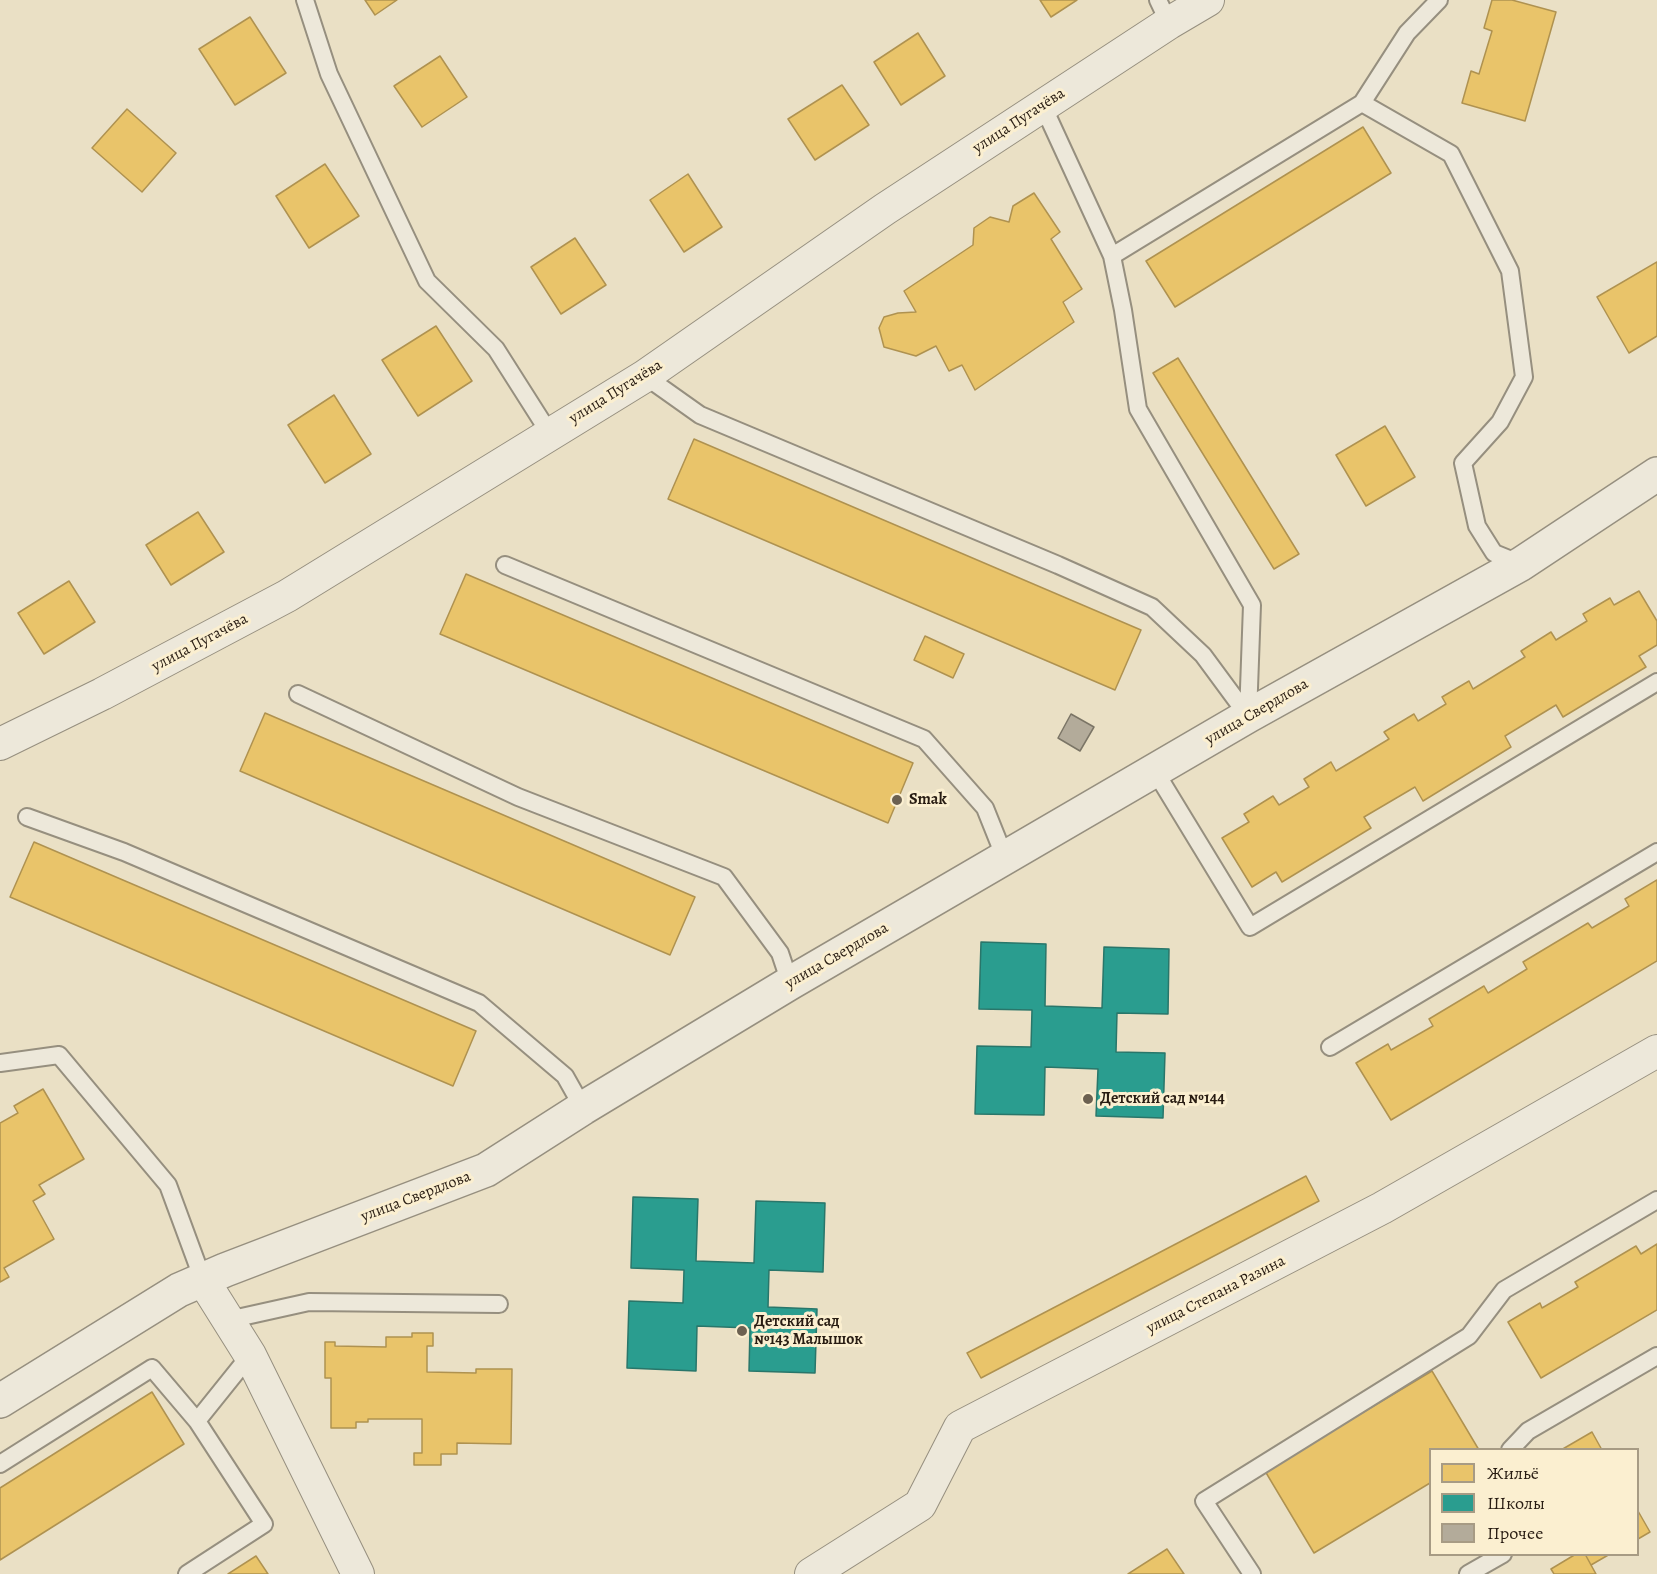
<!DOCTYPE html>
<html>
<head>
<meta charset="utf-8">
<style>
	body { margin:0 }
	#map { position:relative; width:1657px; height:1574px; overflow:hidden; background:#eae0c5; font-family:Alegreya,serif }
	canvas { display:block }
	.legend { position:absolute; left:1429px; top:1448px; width:210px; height:108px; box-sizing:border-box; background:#fbefd0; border:2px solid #a79b84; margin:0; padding:8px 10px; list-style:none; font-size:18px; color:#281c12 }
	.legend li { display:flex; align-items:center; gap:12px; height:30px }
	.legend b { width:30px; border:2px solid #a79b84 }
</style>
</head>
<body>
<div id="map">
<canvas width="1657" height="1574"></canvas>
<ul class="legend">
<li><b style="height:16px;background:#e9c46a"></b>Жильё</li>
<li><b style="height:16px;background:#2a9d8f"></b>Школы</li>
<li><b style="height:16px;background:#b3ab9a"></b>Прочее</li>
</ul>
</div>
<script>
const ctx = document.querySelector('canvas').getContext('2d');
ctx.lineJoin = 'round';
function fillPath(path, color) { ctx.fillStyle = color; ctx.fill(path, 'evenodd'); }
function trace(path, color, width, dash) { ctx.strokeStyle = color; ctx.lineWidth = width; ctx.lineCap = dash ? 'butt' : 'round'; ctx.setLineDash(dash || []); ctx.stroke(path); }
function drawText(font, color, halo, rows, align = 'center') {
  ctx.font = font + ' Alegreya,serif'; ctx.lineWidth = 6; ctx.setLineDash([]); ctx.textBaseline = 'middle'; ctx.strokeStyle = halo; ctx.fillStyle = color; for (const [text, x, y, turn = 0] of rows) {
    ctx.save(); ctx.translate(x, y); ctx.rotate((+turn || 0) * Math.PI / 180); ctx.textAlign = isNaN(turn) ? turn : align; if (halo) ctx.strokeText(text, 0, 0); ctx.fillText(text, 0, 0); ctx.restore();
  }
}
const homes = new Path2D(`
	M 365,0 L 397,0 L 375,15 Z
	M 1040,0 L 1077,0 L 1051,17 Z
	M 1492,0 L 1512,0 L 1556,12 L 1525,121 L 1462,103 L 1471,71 L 1479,74 L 1492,31 L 1484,28 Z
	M 250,17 L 286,73 L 235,105 L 199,49 Z
	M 918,33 L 945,76 L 901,105 L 874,62 Z
	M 440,56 L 467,97 L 422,127 L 394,86 Z
	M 842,85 L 869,125 L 815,160 L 788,119 Z
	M 127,109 L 176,153 L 142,192 L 92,148 Z
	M 1363,127 L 1391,173 L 1175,307 L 1146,261 Z
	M 325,164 L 359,216 L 309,248 L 276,196 Z
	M 688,174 L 722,227 L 684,252 L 650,200 Z
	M 1034,193 L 1060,232 L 1051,239 L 1082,289 L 1063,302 L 1074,322 L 975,390 L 962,365 L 949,371 L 936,346 L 916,356 L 884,347 L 879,328 L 884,317 L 898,313 L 916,312 L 904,291 L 973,245 L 974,228 L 990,217 L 1009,222 L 1013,206 Z
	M 575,238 L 606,285 L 561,314 L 531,267 Z
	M 1657,262 L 1657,336 L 1629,353 L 1597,297 Z
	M 436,326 L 472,381 L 418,416 L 382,360 Z
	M 1178,358 L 1299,554 L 1274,569 L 1153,373 Z
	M 334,395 L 371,454 L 325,483 L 288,425 Z
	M 1385,426 L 1415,477 L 1366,506 L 1336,455 Z
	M 694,439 L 1141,630 L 1115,690 L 668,499 Z
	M 198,512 L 224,552 L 171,585 L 146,545 Z
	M 466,574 L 913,763 L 888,823 L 440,634 Z
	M 69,581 L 95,622 L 44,654 L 18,613 Z
	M 1639,591 L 1657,621 L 1657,645 L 1639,656 L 1646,667 L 1563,717 L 1556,705 L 1505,736 L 1511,747 L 1423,801 L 1415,787 L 1364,817 L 1371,828 L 1282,882 L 1276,872 L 1252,887 L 1222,838 L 1249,822 L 1244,814 L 1273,796 L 1279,805 L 1309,787 L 1304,779 L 1331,762 L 1336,771 L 1389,739 L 1384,732 L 1414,714 L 1418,721 L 1446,704 L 1442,697 L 1469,681 L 1473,689 L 1525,657 L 1521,651 L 1551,632 L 1556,640 L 1587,621 L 1583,614 L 1610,598 L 1614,605 Z
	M 925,636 L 964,654 L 953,678 L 914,660 Z
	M 265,713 L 695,897 L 670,955 L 240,771 Z
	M 34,842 L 476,1031 L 453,1086 L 10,897 Z
	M 1657,880 L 1657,961 L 1391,1120 L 1356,1063 L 1388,1044 L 1391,1050 L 1433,1026 L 1429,1019 L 1484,986 L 1488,993 L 1527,969 L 1523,962 L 1588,923 L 1592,928 L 1629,906 L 1625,899 Z
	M 43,1089 L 84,1159 L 39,1185 L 45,1194 L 33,1201 L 54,1239 L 4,1268 L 9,1277 L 0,1282 L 0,1123 L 18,1113 L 14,1106 Z
	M 1306,1176 L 1319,1201 L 981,1378 L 967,1353 Z
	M 1657,1244 L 1657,1310 L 1541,1378 L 1508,1322 L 1540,1303 L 1542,1308 L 1578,1287 L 1575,1282 L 1636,1246 L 1641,1254 Z
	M 412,1333 L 433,1333 L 433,1346 L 427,1346 L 427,1372 L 476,1373 L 476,1369 L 512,1369 L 511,1444 L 457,1443 L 457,1454 L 441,1454 L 441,1465 L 414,1465 L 414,1453 L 422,1453 L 422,1419 L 368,1419 L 368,1422 L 356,1422 L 356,1428 L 331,1428 L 331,1378 L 325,1378 L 325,1342 L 335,1342 L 335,1346 L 386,1347 L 386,1337 L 412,1337 Z
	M 1432,1371 L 1479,1450 L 1430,1450 L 1430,1483 L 1314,1553 L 1265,1471 Z
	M 152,1392 L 184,1444 L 0,1560 L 0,1488 Z
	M 1592,1432 L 1602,1450 L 1561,1450 Z
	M 1638,1511 L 1650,1532 L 1638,1539 Z
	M 1167,1549 L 1184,1574 L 1128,1574 Z
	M 1576,1554 L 1585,1554 L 1596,1574 L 1554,1574 L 1551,1569 Z
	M 1585,1554 L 1610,1554 L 1591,1565 Z
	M 256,1556 L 268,1574 L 228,1574 Z`);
fillPath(homes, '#e9c46a');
trace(homes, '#af9250', 1.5);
const schools = new Path2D(`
	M 981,942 L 1046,944 L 1045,1006 L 1102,1008 L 1104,947 L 1169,949 L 1168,1014 L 1117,1013 L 1116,1052 L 1165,1053 L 1163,1118 L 1096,1116 L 1098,1069 L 1045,1067 L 1044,1115 L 975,1114 L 977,1046 L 1031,1047 L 1032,1010 L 979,1009 Z
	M 633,1197 L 698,1199 L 696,1261 L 754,1263 L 756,1201 L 825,1203 L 823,1272 L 769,1270 L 768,1307 L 817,1309 L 815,1373 L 749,1371 L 750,1328 L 697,1326 L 696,1371 L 627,1368 L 629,1301 L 683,1303 L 684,1270 L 631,1268 Z`);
fillPath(schools, '#2a9d8f');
trace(schools, '#29766a', 1.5);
const building = new Path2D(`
	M 1071,714 L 1094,727 L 1080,751 L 1058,738 Z`);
fillPath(building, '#b3ab9a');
trace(building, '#7b7566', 1.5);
const service = new Path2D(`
	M 305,0 L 329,74 L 427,281 L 496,349 L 550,434
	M 1158,0 L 1169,23
	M 1362,103 L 1407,33 L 1439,0
	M 1112,256 L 1362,103 L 1451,154 L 1510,271 L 1524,377 L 1500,422 L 1463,463 L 1477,526 L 1494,553 L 1521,564
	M 645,376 L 700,415 L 1058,565 L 1152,607 L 1203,655 L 1248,716 L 1252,605 L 1138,409 L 1123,310 L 1112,256 L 1043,106
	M 505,565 L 924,739 L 985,808 L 1005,858
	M 298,694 L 518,797 L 724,877 L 780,953 L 790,983
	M 1155,771 L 1250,927 L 1657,682
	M 27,817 L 124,852 L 479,1003 L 565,1076 L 583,1108
	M 1330,1047 L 1657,852
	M 0,1063 L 59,1055 L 168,1185 L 203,1280
	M 228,1320 L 309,1302 L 499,1304
	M 1510,1450 L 1528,1431 L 1657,1356
	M 0,1464 L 152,1368 L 197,1421
	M 187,1574 L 264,1524 L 197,1421 L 250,1355
	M 1252,1574 L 1204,1501 L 1469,1336 L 1504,1290 L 1657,1200
	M 1468,1574 L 1503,1554`);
const minor = new Path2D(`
	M 0,744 L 102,694 L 287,596 L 645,376 L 885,209 L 1169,23 L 1208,0
	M 203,1280 L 250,1355 L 358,1574
	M 811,1574 L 920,1505 L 960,1427 L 1382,1208 L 1657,1051`);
const tertiary = new Path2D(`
	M 0,1401 L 179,1290 L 225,1270 L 486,1170 L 583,1108 L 790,983 L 1248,716 L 1521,564 L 1657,474`);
trace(service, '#968f7f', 20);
trace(minor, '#968f7f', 34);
trace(tertiary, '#968f7f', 36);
trace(service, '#ede8da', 16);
trace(minor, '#ede8da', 32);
trace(tertiary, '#ede8da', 33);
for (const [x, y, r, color] of [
	[897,800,6,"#6c6151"],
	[1088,1099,6,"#6c6151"],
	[742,1331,6,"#6c6151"]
]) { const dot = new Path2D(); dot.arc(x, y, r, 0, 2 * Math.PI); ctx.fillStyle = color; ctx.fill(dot); trace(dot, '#fbefd0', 2); }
drawText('16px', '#281c12', '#fbefd0', [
	["улица Пугачёва",1019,121,-33],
	["улица Пугачёва",616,392,-32],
	["улица Пугачёва",200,643,-28],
	["улица Свердлова",1257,712,-30],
	["улица Свердлова",837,956,-30],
	["улица Свердлова",416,1197,-21],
	["улица Степана Разина",1216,1295,-27]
]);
drawText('bold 16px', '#281c12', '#fbefd0', [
	["Smak",909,800],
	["Детский сад №144",1100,1099],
	["Детский сад",754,1322],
	["№143 Малышок",754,1340]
], 'left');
</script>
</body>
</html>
